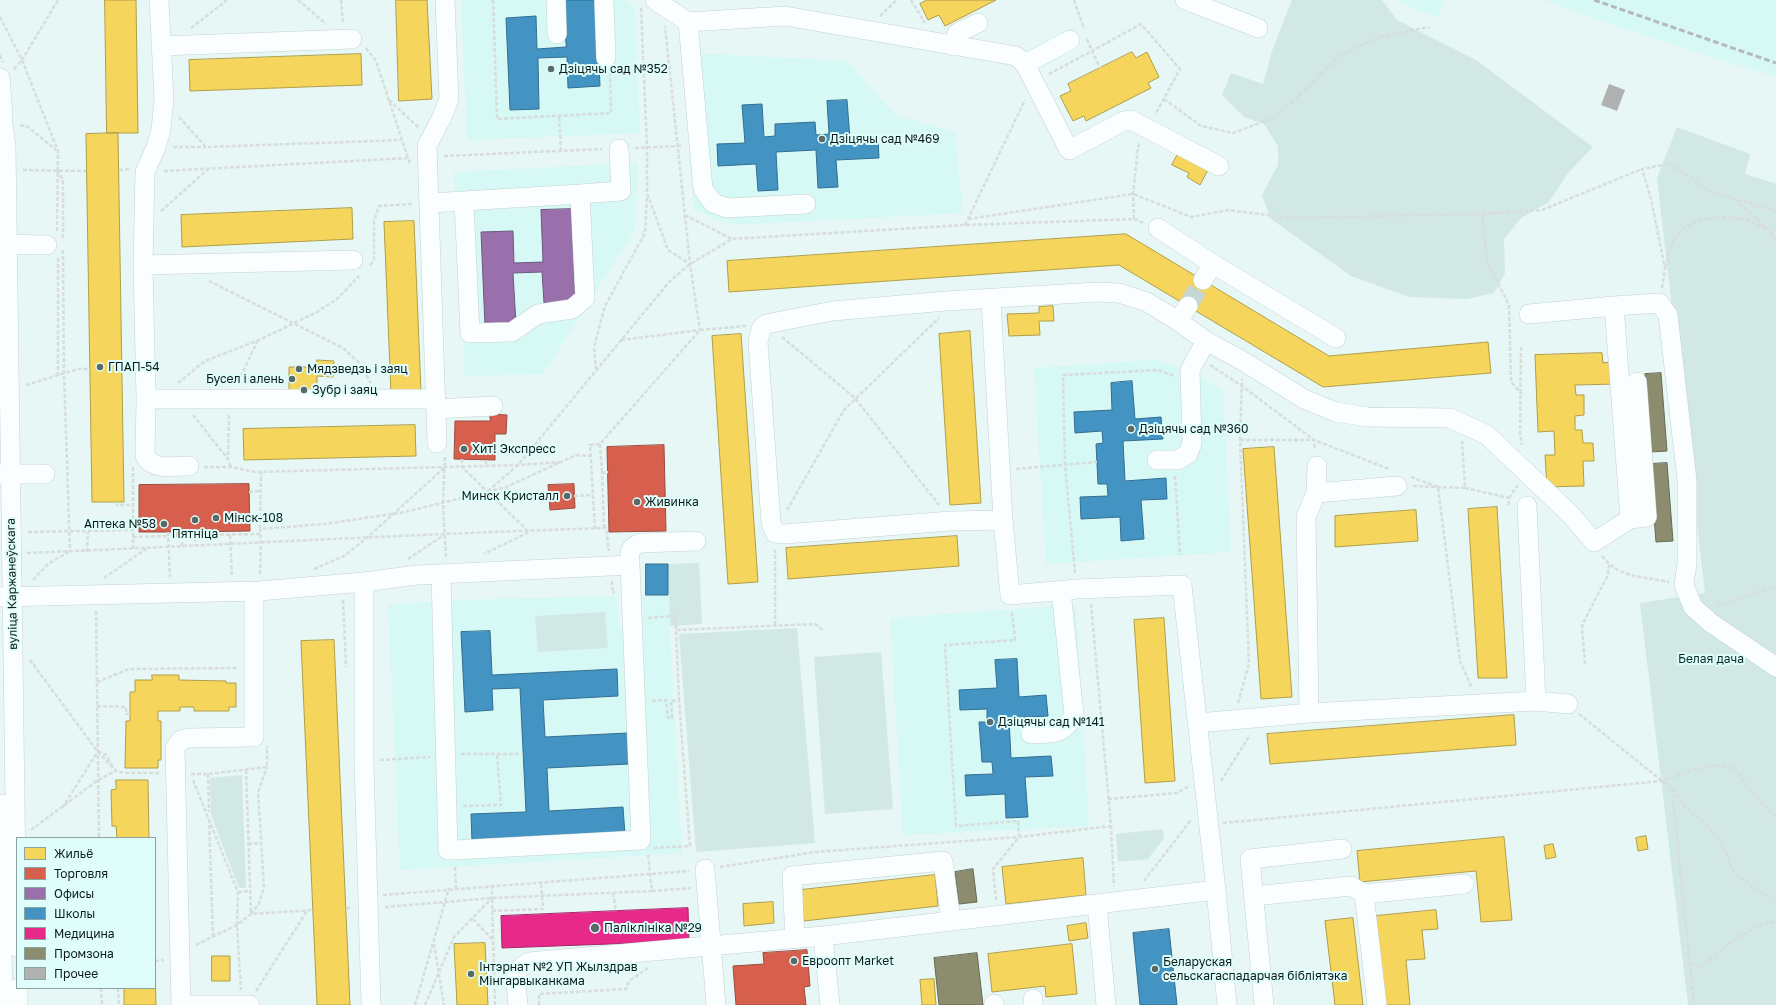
<!DOCTYPE html>
<html>
<head>
<meta charset="utf-8">
<style>
	body { margin:0 }
	#map { position:relative; width:1776px; height:1005px; overflow:hidden; background:#e6f7f5; font-family:"Golos Text",sans-serif }
	canvas { display:block }
	.legend { position:absolute; left:16px; top:837px; width:140px; height:152px; box-sizing:border-box; background:#dffefb; border:1px solid #8ba4a1; margin:0; padding:5px 7px; list-style:none; font-size:12px; color:#0d1c1b }
	.legend li { display:flex; align-items:center; gap:8px; height:20px }
	.legend b { width:20px; border:1px solid #8ba4a1 }
</style>
</head>
<body>
<div id="map">
<canvas width="1776" height="1005"></canvas>
<ul class="legend">
<li><b style="height:11px;background:#f6d55c"></b>Жильё</li>
<li><b style="height:11px;background:#d6604d"></b>Торговля</li>
<li><b style="height:11px;background:#9970ab"></b>Офисы</li>
<li><b style="height:11px;background:#4393c3"></b>Школы</li>
<li><b style="height:11px;background:#e7298a"></b>Медицина</li>
<li><b style="height:11px;background:#8c8c6e"></b>Промзона</li>
<li><b style="height:11px;background:#b0b2b2"></b>Прочее</li>
</ul>
</div>
<script>
const ctx = document.querySelector('canvas').getContext('2d');
ctx.lineJoin = 'round';
function fillPath(path, color) { ctx.fillStyle = color; ctx.fill(path, 'evenodd'); }
function trace(path, color, width, dash) { ctx.strokeStyle = color; ctx.lineWidth = width; ctx.lineCap = dash ? 'butt' : 'round'; ctx.setLineDash(dash || []); ctx.stroke(path); }
function drawText(font, color, halo, rows, align = 'center') {
  ctx.font = font + ' "Golos Text",sans-serif'; ctx.lineWidth = 4; ctx.setLineDash([]); ctx.textBaseline = 'middle'; ctx.strokeStyle = halo; ctx.fillStyle = color; for (const [text, x, y, turn = 0] of rows) {
    ctx.save(); ctx.translate(x, y); ctx.rotate((+turn || 0) * Math.PI / 180); ctx.textAlign = isNaN(turn) ? turn : align; if (halo) ctx.strokeText(text, 0, 0); ctx.fillText(text, 0, 0); ctx.restore();
  }
}
fillPath(new Path2D(`
	M 461,0 L 624,0 L 635,7 L 640,133 L 467,140 Z
	M 1394,0 L 1445,0 L 1438,17 Z
	M 1544,0 L 1776,0 L 1776,77 L 1621,28 Z
	M 691,53 L 847,61 L 895,115 L 955,132 L 963,213 L 735,225 L 694,210 L 682,54 Z
	M 638,163 L 635,230 L 543,374 L 465,376 L 454,172 Z
	M 1153,360 L 1190,370 L 1223,391 L 1231,552 L 1046,564 L 1034,368 Z
	M 642,595 L 668,595 L 682,853 L 400,870 L 388,605 L 455,600 L 617,596 L 619,630 L 643,629 Z
	M 1076,605 L 1089,826 L 903,835 L 890,618 Z`), '#d6f9f5');
fillPath(new Path2D(`
	M 1292,0 L 1382,0 L 1397,20 L 1476,60 L 1593,147 L 1568,173 L 1549,202 L 1521,218 L 1504,239 L 1505,273 L 1494,293 L 1467,299 L 1409,297 L 1351,276 L 1271,219 L 1262,195 L 1278,165 L 1278,146 L 1264,124 L 1244,117 L 1222,95 L 1231,73 L 1263,84 L 1272,51 Z
	M 1677,127 L 1750,154 L 1745,174 L 1776,184 L 1776,1005 L 1688,1005 L 1640,603 L 1705,593 L 1657,178 Z
	M 699,563 L 702,624 L 670,626 L 668,564 Z
	M 605,612 L 608,648 L 538,652 L 535,616 Z
	M 797,628 L 815,843 L 696,852 L 679,634 Z
	M 881,652 L 893,809 L 825,814 L 814,657 Z
	M 242,775 L 246,888 L 239,888 L 211,815 L 210,778 Z
	M 1163,829 L 1164,838 L 1148,859 L 1118,862 L 1116,834 Z`), '#d2e8e5');
const homes = new Path2D(`
	M 105,0 L 136,0 L 138,133 L 107,133 Z
	M 396,0 L 427,0 L 432,99 L 399,101 Z
	M 927,0 L 996,0 L 945,26 L 939,15 L 928,20 L 920,4 Z
	M 1132,52 L 1136,58 L 1147,52 L 1159,77 L 1148,83 L 1151,88 L 1086,121 L 1084,116 L 1073,121 L 1060,96 L 1071,91 L 1068,84 Z
	M 361,54 L 362,85 L 190,91 L 189,60 Z
	M 118,133 L 124,502 L 92,502 L 86,134 Z
	M 1180,150 L 1210,166 L 1200,185 L 1187,177 L 1189,173 L 1172,165 Z
	M 352,208 L 353,239 L 182,247 L 181,215 Z
	M 414,221 L 421,392 L 391,394 L 384,222 Z
	M 1126,234 L 1329,356 L 1488,342 L 1491,373 L 1323,387 L 1119,265 L 729,292 L 727,261 Z
	M 1053,306 L 1054,321 L 1039,321 L 1040,335 L 1009,336 L 1007,314 L 1039,313 L 1039,307 Z
	M 970,331 L 981,503 L 950,505 L 939,334 Z
	M 741,334 L 758,582 L 728,584 L 712,336 Z
	M 1602,353 L 1603,363 L 1610,362 L 1617,384 L 1575,385 L 1576,395 L 1584,395 L 1584,415 L 1575,416 L 1575,430 L 1582,430 L 1583,443 L 1593,443 L 1594,461 L 1583,461 L 1584,486 L 1547,487 L 1545,455 L 1555,455 L 1554,431 L 1538,432 L 1535,355 Z
	M 317,360 L 334,361 L 333,377 L 317,376 L 317,391 L 289,390 L 289,367 L 317,367 Z
	M 415,425 L 416,456 L 244,460 L 243,429 Z
	M 1274,447 L 1292,697 L 1261,699 L 1243,449 Z
	M 1497,507 L 1507,678 L 1478,678 L 1468,509 Z
	M 1416,510 L 1418,541 L 1335,547 L 1335,516 Z
	M 957,536 L 959,566 L 788,579 L 786,548 Z
	M 1164,618 L 1175,781 L 1145,783 L 1134,620 Z
	M 334,640 L 350,1005 L 317,1005 L 301,641 Z
	M 152,675 L 179,675 L 179,680 L 226,681 L 226,683 L 236,683 L 236,707 L 229,707 L 229,711 L 194,711 L 194,707 L 180,707 L 180,711 L 158,711 L 158,721 L 161,721 L 161,760 L 158,760 L 158,768 L 125,768 L 126,721 L 130,721 L 130,692 L 135,692 L 135,680 L 152,680 Z
	M 1514,715 L 1516,745 L 1270,764 L 1267,734 Z
	M 116,780 L 148,780 L 149,838 L 117,838 L 116,826 L 112,826 L 111,790 L 116,789 Z
	M 1646,836 L 1648,849 L 1638,851 L 1636,838 Z
	M 1504,837 L 1512,920 L 1481,922 L 1476,871 L 1360,882 L 1357,851 Z
	M 1553,844 L 1556,857 L 1546,859 L 1544,846 Z
	M 1083,858 L 1086,895 L 1006,904 L 1002,867 Z
	M 935,875 L 938,906 L 804,921 L 801,890 Z
	M 773,902 L 774,923 L 744,926 L 743,904 Z
	M 1436,910 L 1438,929 L 1422,930 L 1425,959 L 1406,960 L 1410,1005 L 1385,1005 L 1376,916 Z
	M 1353,918 L 1363,1005 L 1335,1005 L 1325,921 Z
	M 1086,923 L 1088,938 L 1069,941 L 1067,926 Z
	M 485,943 L 488,1005 L 457,1005 L 454,944 Z
	M 1072,944 L 1077,994 L 1046,997 L 1045,986 L 992,992 L 988,954 Z
	M 212,956 L 230,956 L 230,981 L 212,981 Z
	M 155,967 L 156,1005 L 124,1005 L 124,988 L 155,988 Z
	M 934,979 L 936,1005 L 922,1005 L 920,980 Z`);
fillPath(homes, '#f6d55c');
trace(homes, '#b09e48', 1);
const shops = new Path2D(`
	M 490,414 L 507,415 L 506,434 L 495,434 L 495,460 L 454,459 L 455,421 L 490,421 Z
	M 664,445 L 666,531 L 609,532 L 607,447 Z
	M 249,484 L 250,531 L 187,532 L 187,536 L 174,536 L 174,532 L 139,532 L 139,485 Z
	M 574,484 L 575,508 L 550,510 L 548,485 Z
	M 807,950 L 810,986 L 804,987 L 806,1005 L 736,1005 L 733,966 L 764,964 L 763,953 Z`);
fillPath(shops, '#d6604d');
trace(shops, '#9a4c3e', 1);
const offices = new Path2D(`
	M 572,209 L 575,302 L 544,303 L 542,272 L 513,273 L 516,324 L 485,326 L 481,232 L 513,231 L 514,263 L 543,262 L 541,210 Z`);
fillPath(offices, '#9970ab');
trace(offices, '#6f5780', 1);
const schools = new Path2D(`
	M 563,0 L 596,0 L 600,86 L 568,88 L 567,57 L 538,58 L 539,109 L 510,110 L 506,18 L 536,16 L 537,49 L 566,47 Z
	M 847,100 L 850,139 L 878,137 L 879,158 L 836,160 L 838,187 L 818,188 L 816,150 L 776,152 L 778,190 L 758,191 L 756,164 L 718,166 L 717,144 L 745,143 L 742,105 L 762,104 L 764,137 L 775,136 L 775,124 L 815,122 L 816,135 L 829,134 L 827,101 Z
	M 1132,381 L 1135,419 L 1161,417 L 1163,439 L 1123,441 L 1125,481 L 1166,478 L 1167,499 L 1141,500 L 1144,539 L 1121,541 L 1120,517 L 1081,519 L 1080,497 L 1108,496 L 1107,484 L 1098,484 L 1096,444 L 1103,443 L 1102,431 L 1075,433 L 1074,412 L 1112,410 L 1111,383 Z
	M 646,564 L 668,564 L 668,595 L 646,595 Z
	M 490,631 L 492,675 L 617,669 L 618,696 L 543,700 L 545,737 L 628,733 L 629,764 L 547,768 L 549,811 L 623,807 L 625,835 L 472,842 L 471,814 L 526,812 L 520,688 L 492,689 L 493,710 L 465,712 L 461,632 Z
	M 1017,659 L 1019,697 L 1046,695 L 1048,716 L 1009,718 L 1011,758 L 1051,756 L 1053,776 L 1025,777 L 1028,817 L 1006,818 L 1005,794 L 966,796 L 965,775 L 993,774 L 992,762 L 982,762 L 979,722 L 987,722 L 987,709 L 960,710 L 959,690 L 997,688 L 995,660 Z
	M 1169,929 L 1177,1005 L 1140,1005 L 1133,933 Z`);
fillPath(schools, '#4393c3');
trace(schools, '#336f91', 1);
const health = new Path2D(`
	M 688,908 L 689,941 L 502,948 L 501,916 Z`);
fillPath(health, '#e7298a');
trace(health, '#a62569', 1);
const industry = new Path2D(`
	M 1661,373 L 1667,451 L 1650,452 L 1645,374 Z
	M 1667,463 L 1673,541 L 1656,542 L 1650,464 Z
	M 973,869 L 977,902 L 959,904 L 955,872 Z
	M 977,953 L 983,1005 L 939,1005 L 934,958 Z`);
fillPath(industry, '#8c8c6e');
trace(industry, '#666a55', 1);
fillPath(new Path2D(`
	M 1609,84 L 1625,90 L 1617,111 L 1601,105 Z`), '#b0b2b2');
trace(new Path2D(`
	M 1188,306 L 1203,280`), '#c5d6d4', 19, [19, 10]);
const minor = new Path2D(`
	M 159,0 L 164,99 L 161,130 L 156,147 L 145,172 L 143,265 L 146,399 L 145,456 C 153,471 174,466 189,466
	M 556,0 L 557,34
	M 604,0 L 606,58
	M 655,0 L 688,22 L 785,16 L 1016,56 L 1025,64 L 1069,150 L 1124,121 L 1131,120 L 1219,166
	M 1185,0 L 1258,28
	M 688,22 L 703,189 L 713,203 L 727,208 L 806,204
	M 161,46 L 352,39
	M 953,46 L 957,33 L 978,23
	M 1025,64 L 1070,40
	M 0,78 L 3,115
	M 0,103 L 6,146 L 17,947
	M 580,194 L 621,191 L 619,149
	M 430,203 L 580,194 L 585,298 L 572,309 L 538,314 L 512,332 L 470,333 L 464,201
	M 1158,228 L 1213,264 L 1336,338
	M 0,244 L 47,245
	M 143,265 L 353,260
	M 1203,280 L 1213,264
	M 991,300 L 1003,520 L 1010,595 L 1077,589 L 1182,585 L 1216,890 L 1227,1005
	M 1529,314 L 1614,306
	M 1178,321 L 1188,306
	M 146,399 L 436,399
	M 436,409 L 493,406
	M 437,443 L 427,146 L 442,117 L 449,99 L 445,0
	M 1157,460 L 1178,460 L 1188,454 L 1192,443 L 1190,370 L 1206,341
	M 0,474 L 45,474
	M 1316,493 L 1397,486
	M 1527,506 L 1536,701
	M 1630,519 L 1647,517 L 1637,382
	M 1003,520 L 951,521 L 784,534 L 775,533 L 771,523 L 758,342 L 761,329 L 766,324 L 833,311 L 946,301 L 1097,292 L 1119,293 L 1147,302 L 1178,321 L 1206,341 L 1243,361 L 1304,399 L 1336,412 L 1367,417 L 1450,418 L 1487,435 L 1570,514 L 1594,542 L 1630,519 L 1614,306 L 1659,303 L 1668,315 L 1687,480 L 1687,564 L 1684,585 L 1693,607 L 1711,623 L 1776,667
	M 441,574 L 448,850 L 455,850 L 641,840 L 630,565
	M 364,582 L 364,763 L 371,1005
	M 0,597 L 259,591 L 364,582 L 417,575 L 610,566 L 630,565 C 629,552 629,547 641,543 L 696,541
	M 1309,713 L 1306,517 L 1316,493 L 1317,466
	M 1198,723 L 1309,713 L 1536,701 L 1568,704
	M 1031,734 C 1051,733 1064,736 1074,715 L 1061,590
	M 2,804 L 1,886 L 3,1005
	M 705,869 L 716,1005
	M 1364,894 L 1377,1005
	M 1254,896 L 1351,886 L 1364,894 L 1464,884
	M 1097,904 L 1106,1005
	M 823,936 L 830,1005
	M 795,939 L 792,876 L 943,861 L 951,921
	M 18,988 L 18,1005
	M 1033,999 L 1033,1005
	M 994,1004 L 994,1005
	M 250,1005 L 181,1005 L 175,748 L 181,740 L 189,738 L 254,737 L 254,591
	M 518,1005 L 516,983 L 517,970 L 529,962 L 823,936 L 1216,890
	M 1264,1005 L 1250,859 L 1342,849`);
trace(minor, '#c3d2d0', 20);
trace(new Path2D(`
	M 298,0 L 326,24
	M 341,0 L 343,23
	M 493,0 L 497,119 L 611,113 L 610,73
	M 911,0 L 925,23
	M 1074,0 L 1084,29
	M 641,8 L 647,147 L 647,193 L 668,250 L 690,264
	M 880,16 L 897,0
	M 0,17 L 22,60 L 58,0
	M 191,28 L 227,0
	M 1087,39 L 1092,51 L 1141,24 L 1180,69 L 1155,115
	M 366,48 L 376,61 L 410,164
	M 0,55 L 3,62
	M 14,69 L 22,60 L 58,151 L 57,233
	M 1049,74 L 1092,51 L 1100,68
	M 1164,99 L 1201,126 L 1233,133 L 1273,118 L 1297,98 L 1340,55 L 1379,37 L 1429,27
	M 389,100 L 419,128
	M 179,117 L 206,147 L 401,140
	M 559,117 L 561,152
	M 20,125 L 28,127 L 56,150
	M 173,147 L 206,147
	M 635,148 L 682,146
	M 444,156 L 602,149
	M 23,170 L 86,171
	M 57,170 L 63,180 L 63,239
	M 119,170 L 129,169
	M 164,171 L 409,158
	M 1735,200 L 1769,230 L 1776,242
	M 161,211 L 208,169
	M 1482,214 L 1542,210 L 1642,169
	M 685,215 L 732,239
	M 968,219 L 1133,194 L 1191,217 L 1228,210 L 1289,218 L 1482,214 L 1487,262 L 1509,305 L 1511,382 L 1522,394
	M 1134,219 L 1133,194 L 1138,147 L 1140,143
	M 965,225 L 1025,100
	M 63,250 L 64,373 L 70,551
	M 58,258 L 58,375
	M 370,265 L 374,260 L 374,221 L 379,206 L 413,204
	M 1665,267 C 1668,259 1669,250 1672,243 C 1686,217 1720,214 1746,220 C 1754,222 1762,227 1769,230
	M 209,281 L 343,348 L 360,364 L 371,383
	M 1662,288 L 1665,269 L 1651,199 L 1642,169 L 1667,164 L 1675,167 L 1711,192 L 1776,211
	M 782,337 L 855,398 L 939,505
	M 621,340 L 700,330 L 690,264 L 665,26
	M 1521,347 L 1520,434 L 1522,445
	M 1210,365 L 1242,386 L 1314,440 L 1389,469
	M 596,370 L 594,347 L 605,306 L 645,233 L 647,195
	M 238,382 L 258,340
	M 178,383 L 205,361 L 259,340 L 317,312 L 338,298 L 359,276
	M 26,385 L 78,369 L 90,369
	M 193,415 L 228,459
	M 229,415 L 228,460 L 231,467
	M 1240,440 L 1314,440 L 1315,450
	M 600,444 L 602,473
	M 445,457 L 443,502 L 446,558
	M 462,459 L 462,467 L 529,532 L 484,554
	M 486,460 L 486,466
	M 133,467 L 133,549
	M 204,467 L 231,467 L 255,472 L 518,465 L 560,462
	M 1016,469 L 1097,462
	M 1175,476 L 1180,555
	M 1411,477 L 1438,487 L 1460,661 L 1472,688
	M 1413,486 L 1465,488 L 1462,441
	M 1465,488 L 1509,498 L 1509,506
	M 488,491 L 518,465 L 670,281 L 690,264 L 732,239 L 965,225 L 1134,219 L 1144,223
	M 249,492 L 261,491
	M 574,496 L 593,495
	M 1509,498 L 1518,485
	M 117,502 L 117,505 L 133,505
	M 787,510 L 844,410 L 939,318
	M 604,528 L 602,473 L 608,472
	M 260,529 L 261,472
	M 595,529 L 590,445 L 600,444 L 700,330 L 746,326
	M 28,532 L 133,530
	M 168,532 L 170,577
	M 195,532 L 196,546
	M 196,535 L 260,534
	M 230,535 L 232,577
	M 182,536 L 182,547
	M 133,537 L 168,536
	M 87,552 L 88,532
	M 27,553 C 220,545 413,534 606,528 L 609,551
	M 1602,556 C 1620,579 1642,576 1669,582
	M 408,559 L 444,535
	M 314,569 L 344,556 L 368,537 L 445,467
	M 1075,573 L 1065,465 L 1063,375 L 1158,370 L 1174,376
	M 260,574 L 261,543 L 260,529 L 325,524 L 405,512 L 506,487 L 576,455 L 590,456
	M 104,578 L 146,549
	M 33,580 L 48,564 L 70,551
	M 612,581 L 613,593 L 615,592
	M 343,600 L 346,667
	M 1091,604 L 1111,826 L 1114,886
	M 1717,606 L 1776,586
	M 96,611 L 99,838
	M 648,618 L 675,616 L 676,630
	M 775,625 L 775,550
	M 30,660 L 98,752 L 116,771 L 124,773 L 160,773
	M 1585,664 L 1582,628 L 1583,623 L 1608,575 L 1609,565
	M 97,682 L 129,669 L 238,668
	M 652,701 L 666,700 L 668,718 L 672,718 L 671,701 L 679,700 L 676,630 L 815,624 L 824,631
	M 1238,703 L 1249,664 L 1240,440 L 1242,379
	M 97,706 L 126,707 L 126,714 L 130,714
	M 1579,714 L 1672,789 L 1688,810 L 1705,823 L 1721,841 L 1734,873 L 1776,902
	M 98,751 L 106,755 L 113,767
	M 461,754 L 523,754
	M 380,760 L 430,757
	M 246,770 L 251,914
	M 191,774 L 208,774 L 267,767 L 267,746
	M 208,774 L 209,812
	M 193,780 L 238,892 L 237,925 L 241,990
	M 1221,781 L 1250,735
	M 1672,789 L 1694,1005
	M 1108,799 L 1177,793 L 1189,786
	M 463,806 L 501,805 L 497,754
	M 62,808 L 97,753
	M 209,819 L 213,937
	M 1223,823 L 1662,781 L 1692,770 L 1710,766 L 1720,765 L 1731,768 L 1738,772 L 1753,794 L 1776,817
	M 31,830 L 98,780 L 116,771
	M 248,844 L 262,843
	M 654,848 L 690,846 L 679,700
	M 455,867 L 456,888
	M 720,867 L 815,852 L 1019,837 L 1111,826
	M 1144,881 L 1191,820
	M 652,891 L 691,888
	M 238,892 L 250,891
	M 613,893 L 616,911
	M 383,895 L 689,871
	M 492,899 L 495,1005
	M 996,900 L 993,869 L 1019,837 L 1018,821 L 956,826 L 945,645 L 1015,640 L 1012,612
	M 385,907 L 492,898 L 652,891 L 648,854
	M 346,908 L 352,908
	M 492,911 L 543,909 L 541,882
	M 251,914 L 259,904 L 264,887 L 258,792 L 267,767
	M 473,919 L 493,940
	M 434,944 L 444,1005
	M 196,945 L 237,925 L 251,914 L 313,910
	M 155,961 L 164,960
	M 1689,962 L 1701,967 C 1723,949 1747,925 1776,922
	M 101,988 L 102,1005
	M 118,988 L 119,1005
	M 256,991 L 307,911
	M 415,1005 L 449,888
	M 425,1005 L 454,937 L 492,898 L 492,885
	M 539,1005 L 539,994 L 626,989 L 629,981 L 648,968`), '#d8dddc', 2.5, [4, 2]);
trace(minor, '#fbfefe', 19);
trace(new Path2D(`
	M 1594,0 L 1776,63`), '#b5b9b9', 3, [6, 3]);
for (const [x, y, r, color] of [
	[551,69,4,"#596967"],
	[822,139,4,"#596967"],
	[100,367,4,"#596967"],
	[299,369,4,"#596967"],
	[292,379,4,"#596967"],
	[304,390,4,"#596967"],
	[1131,429,4,"#596967"],
	[464,449,4,"#596967"],
	[567,496,4,"#596967"],
	[637,502,4,"#596967"],
	[216,518,4,"#596967"],
	[195,520,4,"#596967"],
	[164,524,4,"#596967"],
	[990,722,4,"#596967"],
	[595,928,5,"#596967"],
	[794,961,4,"#596967"],
	[1155,969,4,"#596967"],
	[471,974,4,"#596967"]
]) { const dot = new Path2D(); dot.arc(x, y, r, 0, 2 * Math.PI); ctx.fillStyle = color; ctx.fill(dot); trace(dot, '#dffefb', 1.5); }
drawText('12px', '#0d1c1b', '#dffefb', [
	["Дзіцячы сад №352",559,69],
	["Дзіцячы сад №469",830,139],
	["ГПАП-54",108,367],
	["Мядзведзь і заяц",307,369],
	["Бусел і алень",284,379,"right"],
	["Зубр і заяц",312,390],
	["Дзіцячы сад №360",1139,429],
	["Хит! Экспресс",472,449],
	["Минск Кристалл",559,496,"right"],
	["Живинка",645,502],
	["Мінск-108",224,518],
	["Аптека №58",156,524,"right"],
	["Пятніца",195,534,"center"],
	["Дзіцячы сад №141",998,722],
	["Паліклініка №29",604,928],
	["Евроопт Market",802,961],
	["Беларуская",1163,962],
	["сельскагаспадарчая бібліятэка",1163,976],
	["Інтэрнат №2 УП Жылздрав",479,967],
	["Мінгарвыканкама",479,981]
], 'left');
drawText('12px', '#0d1c1b', '#dffefb', [
	["вуліца Каржанеўскага",12,584,-91]
]);
drawText('12px', '#07302d', '#dffefb', [
	["Белая дача",1711,659]
]);
</script>
</body>
</html>
